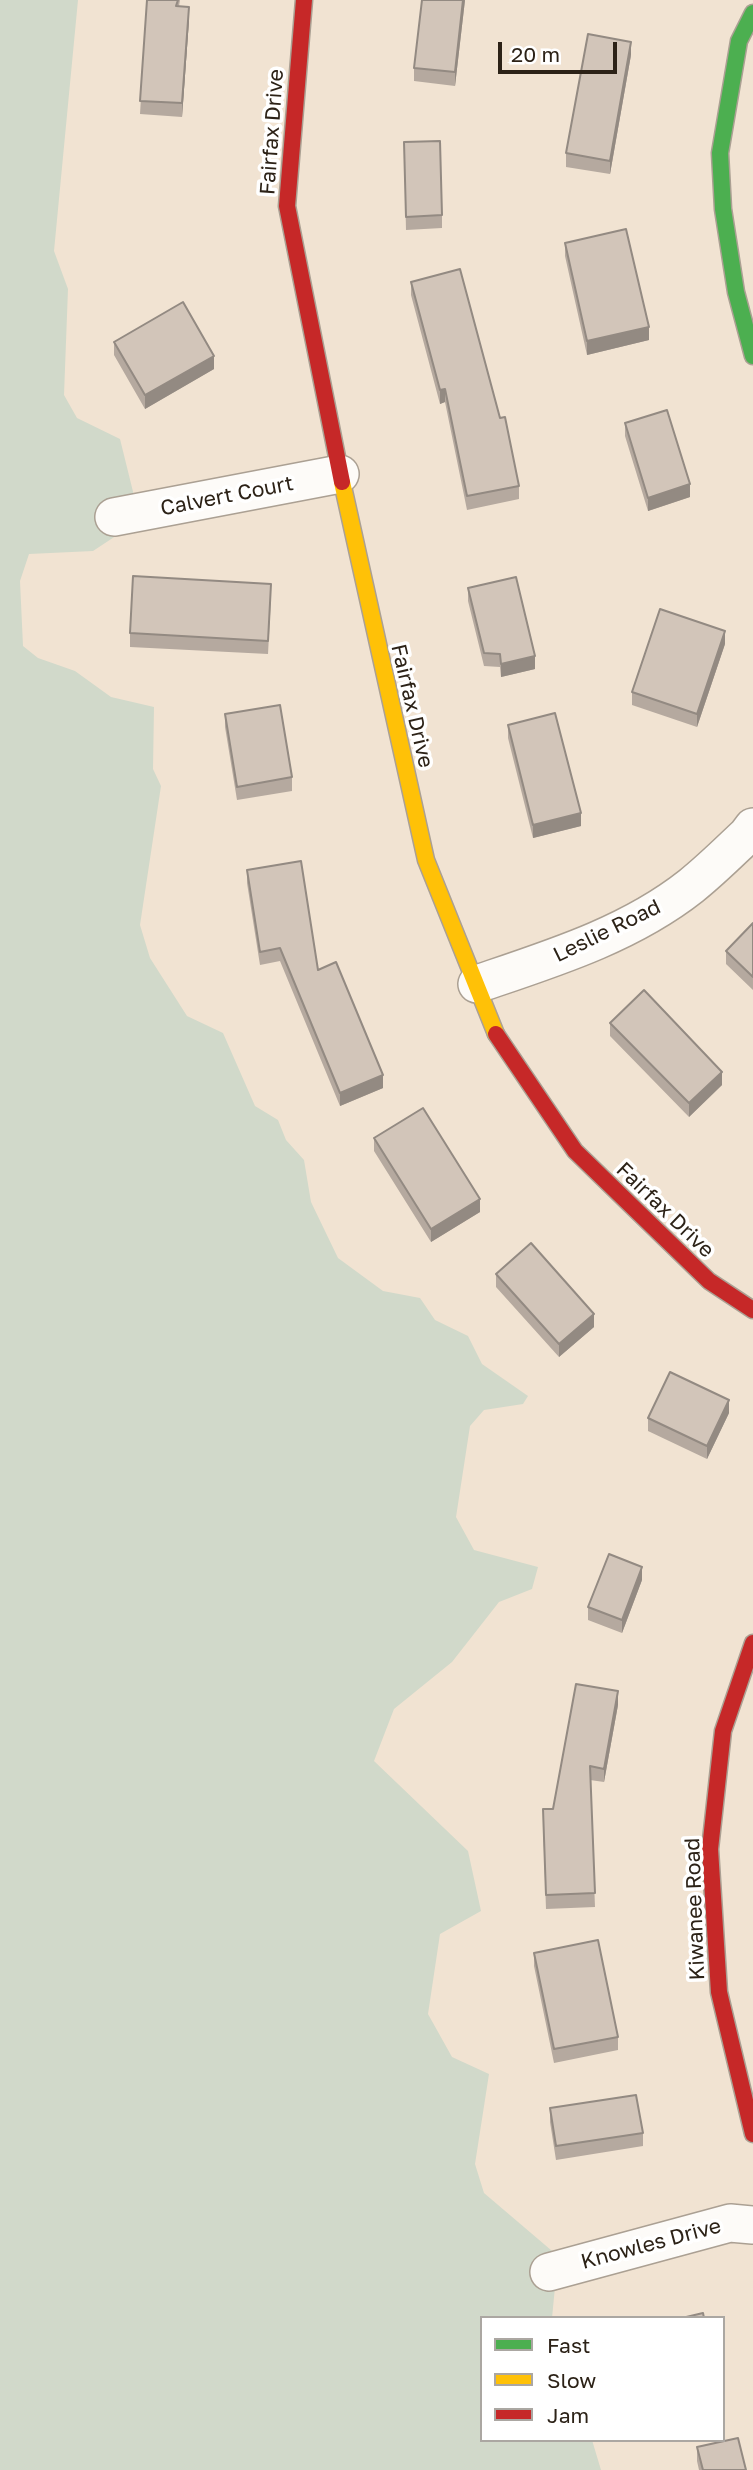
<!DOCTYPE html>
<html>
<head>
<meta charset="utf-8">
<style>
	body { margin:0 }
	#map { position:relative; width:753px; height:2470px; overflow:hidden; background:#f1e3d2; font-family:"Golos Text",sans-serif }
	canvas { display:block }
	.legend { position:absolute; left:480px; top:2316px; width:245px; height:126px; box-sizing:border-box; background:#fff; border:2px solid #aba7a2; margin:0; padding:9px 12px; list-style:none; font-size:21px; color:#2c2217 }
	.legend li { display:flex; align-items:center; gap:14px; height:35px }
	.legend b { width:35px; border:2px solid #aba7a2 }
	.scale { position:absolute; left:498px; top:42px; width:119px; height:32px; box-sizing:border-box; border:4px solid #2c2217; border-top:0; padding-left:9px; font-size:21px; line-height:24px; white-space:nowrap; color:#2c2217; -webkit-text-stroke:5px #fff; paint-order:stroke }
</style>
</head>
<body>
<div id="map">
<canvas width="753" height="2470"></canvas>
<ul class="legend">
<li><b style="height:9px;background:#4caf50"></b>Fast</li>
<li><b style="height:9px;background:#ffc107"></b>Slow</li>
<li><b style="height:9px;background:#c62828"></b>Jam</li>
</ul>
<div class="scale">20 m</div>
</div>
<script>
const ctx = document.querySelector('canvas').getContext('2d');
ctx.lineJoin = 'round';
function fillPath(path, color) { ctx.fillStyle = color; ctx.fill(path, 'evenodd'); }
function trace(path, color, width, dash) { ctx.strokeStyle = color; ctx.lineWidth = width; ctx.lineCap = dash ? 'butt' : 'round'; ctx.setLineDash(dash || []); ctx.stroke(path); }
function drawText(font, color, halo, rows, align = 'center') {
  ctx.font = font + ' "Golos Text",sans-serif'; ctx.lineWidth = 7; ctx.setLineDash([]); ctx.textBaseline = 'middle'; ctx.strokeStyle = halo; ctx.fillStyle = color; for (const [text, x, y, turn = 0] of rows) {
    ctx.save(); ctx.translate(x, y); ctx.rotate((+turn || 0) * Math.PI / 180); ctx.textAlign = isNaN(turn) ? turn : align; if (halo) ctx.strokeText(text, 0, 0); ctx.fillText(text, 0, 0); ctx.restore();
  }
}
fillPath(new Path2D(`
	M 0,0 L 78,0 L 54,251 L 68,289 L 64,395 L 77,418 L 120,439 L 140,520 L 93,551 L 29,554 L 20,581 L 23,646 L 38,658 L 75,671 L 111,697 L 154,707 L 153,769 L 161,786 L 140,925 L 150,958 L 187,1016 L 223,1033 L 255,1106 L 278,1120 L 286,1140 L 304,1160 L 311,1202 L 338,1258 L 383,1291 L 420,1298 L 435,1320 L 468,1336 L 482,1364 L 528,1396 L 523,1404 L 484,1410 L 470,1426 L 456,1517 L 474,1550 L 538,1567 L 532,1589 L 499,1602 L 452,1662 L 394,1709 L 374,1761 L 468,1851 L 481,1911 L 440,1934 L 428,2014 L 452,2057 L 489,2074 L 475,2164 L 484,2193 L 558,2256 L 552,2318 L 482,2318 L 482,2440 L 592,2440 L 601,2470 L 0,2470 Z`), '#d1d9ca');
const street = new Path2D(`
	M 114,517 L 340,474
	M 477,984 C 551,959 629,935 691,886 C 711,870 729,852 747,835 L 753,827
	M 549,2272 L 730,2223 L 753,2225`);
const fast = new Path2D(`
	M 753,13 L 739,41 L 720,153 L 723,209 L 736,292 L 753,356`);
const slow = new Path2D(`
	M 342,482 L 426,860 L 496,1034`);
const jam = new Path2D(`
	M 304,0 L 287,206 L 342,482
	M 496,1034 L 575,1151 L 709,1281 L 753,1310
	M 753,1643 L 723,1731 L 710,1849 L 719,1992 L 753,2134`);
trace(street, '#aba093', 40);
trace(fast, '#aba093', 19);
trace(slow, '#aba093', 19);
trace(jam, '#aba093', 19);
trace(street, '#fdfbf8', 37);
trace(fast, '#4caf50', 16);
trace(slow, '#ffc107', 16);
trace(jam, '#c62828', 16);
fillPath(new Path2D(`
	M 147,0 L 180,0 L 179,6 L 189,20 L 182,117 L 140,114 Z
	M 465,0 L 455,86 L 414,81 L 414,68 Z
	M 631,55 L 610,174 L 566,167 L 566,153 Z
	M 404,142 L 442,215 L 442,228 L 406,230 Z
	M 565,243 L 649,340 L 587,355 L 565,256 Z
	M 411,282 L 519,486 L 519,499 L 467,510 L 445,402 L 440,404 L 411,295 Z
	M 114,342 L 214,369 L 145,409 L 114,355 Z
	M 625,423 L 690,497 L 648,511 L 625,436 Z
	M 468,588 L 535,669 L 501,677 L 500,667 L 484,666 L 468,601 Z
	M 271,597 L 268,654 L 130,647 L 130,633 Z
	M 725,644 L 697,727 L 632,705 L 632,692 Z
	M 225,714 L 292,777 L 292,791 L 237,800 L 225,727 Z
	M 508,725 L 581,826 L 533,838 L 508,738 Z
	M 247,870 L 318,970 L 383,1088 L 340,1106 L 280,961 L 260,965 L 247,883 Z
	M 753,923 L 753,990 L 726,964 L 726,951 Z
	M 610,1023 L 722,1085 L 689,1117 L 610,1036 Z
	M 374,1138 L 480,1212 L 431,1242 L 374,1151 Z
	M 496,1274 L 594,1327 L 559,1357 L 496,1287 Z
	M 729,1413 L 707,1459 L 648,1431 L 648,1418 Z
	M 642,1580 L 622,1633 L 588,1620 L 588,1607 Z
	M 618,1705 L 604,1782 L 590,1780 L 595,1907 L 546,1909 L 543,1823 L 553,1809 Z
	M 534,1953 L 618,2037 L 618,2050 L 554,2063 L 534,1966 Z
	M 550,2108 L 643,2133 L 643,2146 L 556,2160 L 550,2122 Z
	M 697,2447 L 746,2470 L 699,2470 L 697,2461 Z`), '#b5a99f');
fillPath(new Path2D(`
	M 463,0 L 465,0 L 455,86 L 455,72 Z
	M 189,7 L 189,20 L 182,117 L 182,103 Z
	M 631,42 L 631,55 L 610,174 L 610,161 Z
	M 649,327 L 649,340 L 587,355 L 587,341 Z
	M 214,356 L 214,369 L 145,409 L 145,395 Z
	M 445,389 L 445,402 L 440,404 L 440,390 Z
	M 690,484 L 690,497 L 648,511 L 648,498 Z
	M 725,631 L 725,644 L 697,727 L 697,714 Z
	M 535,656 L 535,669 L 501,677 L 501,664 Z
	M 581,813 L 581,826 L 533,838 L 533,825 Z
	M 722,1072 L 722,1085 L 689,1117 L 689,1103 Z
	M 383,1075 L 383,1088 L 340,1106 L 340,1093 Z
	M 480,1199 L 480,1212 L 431,1242 L 431,1229 Z
	M 594,1314 L 594,1327 L 559,1357 L 559,1344 Z
	M 729,1400 L 729,1413 L 707,1459 L 707,1446 Z
	M 642,1567 L 642,1580 L 622,1633 L 622,1620 Z
	M 618,1691 L 618,1705 L 604,1782 L 604,1769 Z`), '#938a82');
const building = new Path2D(`
	M 147,0 L 178,0 L 176,6 L 189,7 L 182,103 L 140,101 Z
	M 422,0 L 463,0 L 455,72 L 414,68 Z
	M 588,34 L 631,42 L 610,161 L 566,153 Z
	M 440,141 L 442,215 L 406,217 L 404,142 Z
	M 626,229 L 649,327 L 587,341 L 565,243 Z
	M 460,269 L 500,418 L 505,417 L 519,486 L 467,496 L 445,389 L 440,390 L 411,282 Z
	M 183,302 L 214,356 L 145,395 L 114,342 Z
	M 667,410 L 690,484 L 648,498 L 625,423 Z
	M 133,576 L 271,584 L 268,641 L 130,633 Z
	M 516,577 L 535,656 L 501,664 L 500,654 L 484,653 L 468,588 Z
	M 660,609 L 725,631 L 697,714 L 632,692 Z
	M 280,705 L 292,777 L 237,787 L 225,714 Z
	M 555,713 L 581,813 L 533,825 L 508,725 Z
	M 301,861 L 318,970 L 336,962 L 383,1075 L 340,1093 L 280,948 L 260,952 L 247,870 Z
	M 753,923 L 753,977 L 726,951 Z
	M 644,990 L 722,1072 L 689,1103 L 610,1023 Z
	M 423,1108 L 480,1199 L 431,1229 L 374,1138 Z
	M 531,1243 L 594,1314 L 559,1344 L 496,1274 Z
	M 670,1372 L 729,1400 L 707,1446 L 648,1418 Z
	M 609,1554 L 642,1567 L 622,1620 L 588,1607 Z
	M 576,1684 L 618,1691 L 604,1769 L 590,1766 L 595,1893 L 546,1895 L 543,1809 L 553,1809 Z
	M 598,1940 L 618,2037 L 554,2049 L 534,1953 Z
	M 636,2095 L 643,2133 L 556,2146 L 550,2108 Z
	M 703,2313 L 704,2318 L 682,2318 Z
	M 738,2438 L 746,2470 L 703,2470 L 697,2447 Z`);
fillPath(building, '#d2c5b9');
trace(building, '#938a82', 2);
drawText('21px', '#2c2217', '#fff', [
	["Fairfax Drive",272,132,-86],
	["Calvert Court",227,496,-11],
	["Fairfax Drive",412,706,77],
	["Leslie Road",607,931,-26],
	["Fairfax Drive",665,1210,44],
	["Kiwanee Road",695,1909,-92],
	["Knowles Drive",651,2244,-15]
]);
</script>
</body>
</html>
